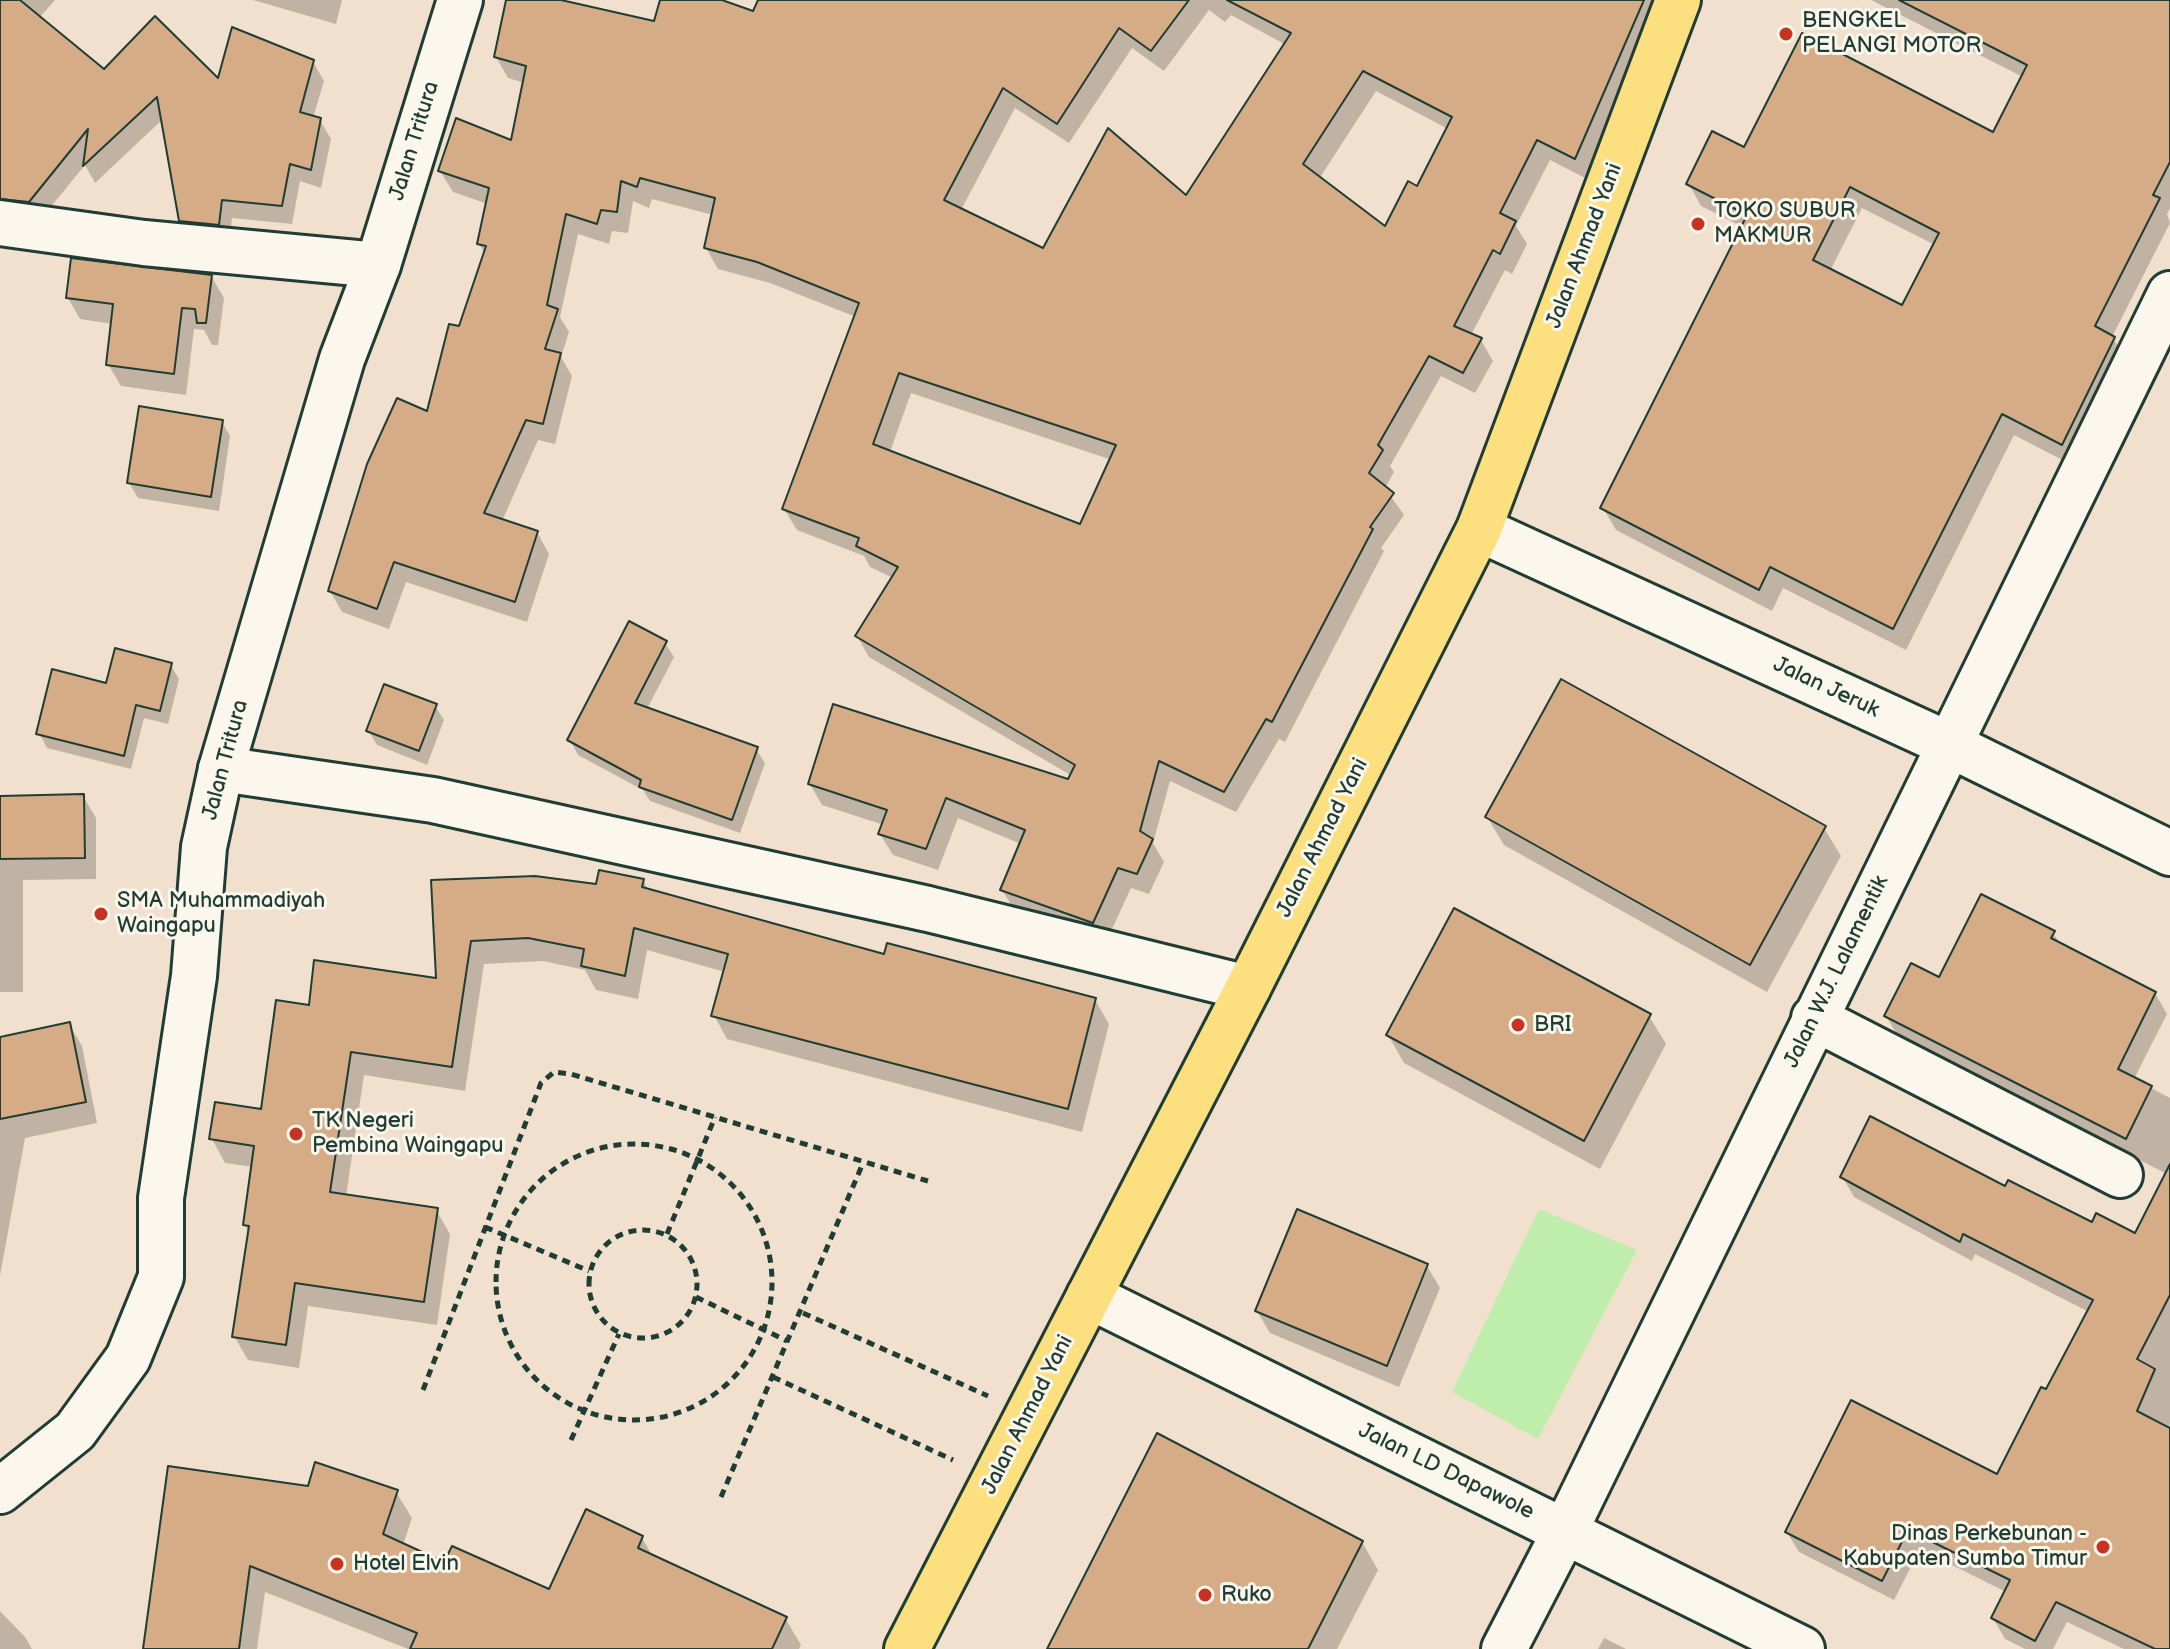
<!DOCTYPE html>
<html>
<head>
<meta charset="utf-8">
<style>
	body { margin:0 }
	canvas { display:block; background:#f0e0cd }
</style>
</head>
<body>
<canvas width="2170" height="1649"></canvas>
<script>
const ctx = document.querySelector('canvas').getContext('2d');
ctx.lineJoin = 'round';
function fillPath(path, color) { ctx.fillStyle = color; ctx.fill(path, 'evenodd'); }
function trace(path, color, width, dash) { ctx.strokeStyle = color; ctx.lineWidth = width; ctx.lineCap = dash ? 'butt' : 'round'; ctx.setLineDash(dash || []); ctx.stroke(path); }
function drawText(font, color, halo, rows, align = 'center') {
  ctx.font = font + ' "Balsamiq Sans",sans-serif'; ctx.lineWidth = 6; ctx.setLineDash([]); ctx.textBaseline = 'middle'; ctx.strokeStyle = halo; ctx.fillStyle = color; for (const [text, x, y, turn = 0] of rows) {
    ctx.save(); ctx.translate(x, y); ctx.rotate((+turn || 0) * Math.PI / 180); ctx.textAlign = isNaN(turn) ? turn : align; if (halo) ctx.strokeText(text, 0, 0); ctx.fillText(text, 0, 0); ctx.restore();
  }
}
fillPath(new Path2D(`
	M 1539,1209 L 1637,1250 L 1538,1439 L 1452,1392 Z`), '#bfedab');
fillPath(new Path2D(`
	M 0,0 L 55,0 L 39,18 L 105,72 L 219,82 L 313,62 L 324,81 L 313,118 L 320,120 L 331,139 L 321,188 L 300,181 L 292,224 L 232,218 L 229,243 L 192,239 L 181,220 L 163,119 L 95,183 L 85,165 L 40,220 L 0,219 Z
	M 253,0 L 342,0 L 336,24 Z
	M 508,0 L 552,0 L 655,24 L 662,0 L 715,0 L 754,13 L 760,0 L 1651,0 L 1658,17 L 1587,179 L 1550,160 L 1516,226 L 1527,244 L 1512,274 L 1505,270 L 1471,335 L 1481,340 L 1493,361 L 1475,393 L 1441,376 L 1390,466 L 1394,472 L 1385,488 L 1404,515 L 1381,548 L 1384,551 L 1285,742 L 1279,739 L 1236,812 L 1170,781 L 1153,843 L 1164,862 L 1149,894 L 1131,888 L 1105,944 L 1015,911 L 1002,890 L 1021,844 L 958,818 L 938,870 L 893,855 L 880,834 L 884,825 L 822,805 L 810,784 L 1069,782 L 1072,776 L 869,657 L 857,636 L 893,578 L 870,567 L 864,556 L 797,530 L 784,509 L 856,317 L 770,283 L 718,269 L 706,248 L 713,215 L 652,199 L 649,208 L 633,201 L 628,233 L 612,231 L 609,244 L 578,234 L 560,317 L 569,332 L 561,357 L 572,376 L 555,444 L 538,440 L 502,521 L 537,532 L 549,554 L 527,622 L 406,582 L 389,629 L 342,612 L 330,591 L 429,414 L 486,255 L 479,244 L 488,204 L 453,192 L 440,171 L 512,143 L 525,83 L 508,78 L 496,57 ZM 1209,10 L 1225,22 L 1231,15 L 1286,45 L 1187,198 L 1044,251 L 961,210 L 1015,108 L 1069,143 L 1132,48 L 1164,71 ZM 1376,91 L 1448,129 L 1418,189 L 1386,229 L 1319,179 ZM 911,393 L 1112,460 L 1081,526 L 890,452 Z
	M 1871,0 L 2170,0 L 2170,208 L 2167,214 L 2170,223 L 2112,337 L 2127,360 L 2074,466 L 2014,435 L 1906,650 L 1783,588 L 1772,611 L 1616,530 L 1603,508 L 1743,227 L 1701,206 L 1689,184 L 1745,149 L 1994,134 L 2023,77 ZM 1862,208 L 1935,245 L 1903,308 L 1830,271 Z
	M 211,276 L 224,298 L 218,345 L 212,345 L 204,330 L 194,329 L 186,395 L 121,386 L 108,364 L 113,324 L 80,319 L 68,298 Z
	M 222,422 L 230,436 L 219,511 L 138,498 L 129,483 Z
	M 665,643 L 674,657 L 647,709 L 756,749 L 765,763 L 740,833 L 650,801 L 643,790 L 578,755 L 570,740 Z
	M 170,664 L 179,679 L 168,724 L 144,718 L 131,769 L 47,748 L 39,733 L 108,686 Z
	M 435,706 L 444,720 L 427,765 L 377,745 L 368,730 Z
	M 83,796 L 96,818 L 96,879 L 23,880 L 23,992 L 0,992 L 0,798 Z
	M 1487,817 L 1824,828 L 1841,856 L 1767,992 L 1504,845 Z
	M 643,880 L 649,891 L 886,957 L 1095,1000 L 1109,1024 L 1082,1132 L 727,1039 L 714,1015 L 725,972 L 647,950 L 638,999 L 596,990 L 585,970 L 543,961 L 484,964 L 465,1091 L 364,1075 L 346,1196 L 436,1210 L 450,1234 L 437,1325 L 308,1306 L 299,1368 L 248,1360 L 234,1336 L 249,1234 L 245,1225 L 253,1167 L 225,1163 L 212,1139 L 262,1111 L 310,1007 L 438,981 L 433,882 L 598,886 Z
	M 2053,933 L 2061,945 L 2155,993 L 2167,1014 L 2134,1079 L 2170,1098 L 2170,1649 L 2124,1649 L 2067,1622 L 2053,1649 L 2025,1649 L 2005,1639 L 1993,1618 L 2006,1592 L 1920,1549 L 1894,1600 L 1799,1552 L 1787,1532 L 1998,1477 L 2089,1312 L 1975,1254 L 1972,1261 L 1854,1197 L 1842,1176 L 2006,1188 L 2092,1225 L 2135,1235 L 2167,1174 L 1898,1036 L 1886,1016 L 1940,980 Z
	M 1649,1016 L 1666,1044 L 1600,1169 L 1404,1063 L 1388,1035 Z
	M 69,1024 L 82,1046 L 97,1123 L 25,1138 L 0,1276 L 0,1039 Z
	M 1427,1266 L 1440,1288 L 1399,1387 L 1270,1333 L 1257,1311 Z
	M 309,1488 L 396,1492 L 412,1518 L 403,1545 L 445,1564 L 550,1592 L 642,1538 L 653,1557 L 785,1618 L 801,1645 L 799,1649 L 408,1649 L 265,1592 L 257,1649 L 145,1649 Z
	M 1362,1542 L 1378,1570 L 1337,1649 L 1049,1649 Z
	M 0,1611 L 25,1637 L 32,1649 L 0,1649 Z
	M 1604,1638 L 1626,1649 L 1598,1649 Z`), '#0003');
const building = new Path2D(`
	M 0,0 L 20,0 L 104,69 L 155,16 L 218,78 L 232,27 L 314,60 L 300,112 L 321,118 L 311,170 L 290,164 L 282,206 L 222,200 L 219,225 L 179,221 L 157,97 L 83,166 L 88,129 L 29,202 L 0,199 Z
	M 506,0 L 561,0 L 654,21 L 660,0 L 722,0 L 753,11 L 758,0 L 1189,0 L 1151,51 L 1119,28 L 1057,124 L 1003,88 L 944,200 L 1043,248 L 1108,128 L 1186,195 L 1291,33 L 1227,0 L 1644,0 L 1575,159 L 1537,140 L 1500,213 L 1516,221 L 1500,254 L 1493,250 L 1454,326 L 1482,338 L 1463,373 L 1429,356 L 1378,445 L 1383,450 L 1369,473 L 1394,493 L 1370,527 L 1373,529 L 1272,722 L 1266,719 L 1224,792 L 1159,761 L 1140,831 L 1153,839 L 1137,874 L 1118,868 L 1093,923 L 1000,890 L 1025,830 L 946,798 L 926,849 L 878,834 L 887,810 L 808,784 L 833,704 L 1068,779 L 1075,765 L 855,636 L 898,567 L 856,546 L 859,538 L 782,509 L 859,303 L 757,262 L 704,248 L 715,198 L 640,178 L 637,187 L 621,181 L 617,212 L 601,210 L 597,224 L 566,214 L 547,305 L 558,309 L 545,349 L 561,353 L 543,424 L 526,420 L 484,513 L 538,531 L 515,602 L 394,562 L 377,609 L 328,591 L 367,464 L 397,398 L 427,411 L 449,324 L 459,326 L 486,246 L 477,244 L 489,188 L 438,171 L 456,118 L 511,140 L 526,66 L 494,57 ZM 1363,71 L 1452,117 L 1417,186 L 1408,181 L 1385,226 L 1303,164 ZM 899,373 L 1116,445 L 1080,524 L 873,444 Z
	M 1899,0 L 2170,0 L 2170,162 L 2153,195 L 2160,198 L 2095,326 L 2115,337 L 2062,445 L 2002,414 L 1893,629 L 1770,567 L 1759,590 L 1600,508 L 1747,215 L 1686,184 L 1712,131 L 1744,147 L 1802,33 L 1993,132 L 2027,65 ZM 1850,187 L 1939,233 L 1902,305 L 1813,260 Z
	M 71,258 L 212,275 L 206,323 L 197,323 L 195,309 L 182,308 L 174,374 L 106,365 L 113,304 L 66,298 Z
	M 139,406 L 223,420 L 211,497 L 127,483 Z
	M 629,621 L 667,641 L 635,703 L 758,747 L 732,820 L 639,787 L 641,780 L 567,740 Z
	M 115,648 L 172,663 L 160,711 L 136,705 L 124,756 L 36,734 L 52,669 L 106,683 Z
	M 1561,679 L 1826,826 L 1750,965 L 1485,817 Z
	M 384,684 L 437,704 L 419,751 L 366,731 Z
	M 84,794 L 85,858 L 0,859 L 0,796 Z
	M 599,870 L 644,879 L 642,887 L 884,954 L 887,943 L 1096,998 L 1068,1109 L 711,1016 L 728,954 L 634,928 L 625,976 L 581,966 L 584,949 L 528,938 L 471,941 L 452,1067 L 351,1052 L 330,1192 L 438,1208 L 424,1302 L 295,1283 L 286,1345 L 232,1337 L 249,1226 L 243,1225 L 254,1146 L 209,1139 L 215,1102 L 261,1109 L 276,1000 L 309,1005 L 314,960 L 436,978 L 431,880 L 535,876 L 596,884 Z
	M 1981,894 L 2055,931 L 2051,938 L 2156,992 L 2118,1069 L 2152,1086 L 2126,1139 L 1884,1016 L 1911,963 L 1939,977 Z
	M 1454,908 L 1651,1014 L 1584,1141 L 1386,1035 Z
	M 70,1022 L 86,1102 L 0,1119 L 0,1037 Z
	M 1870,1116 L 2005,1186 L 2008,1180 L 2092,1222 L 2096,1213 L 2135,1233 L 2170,1164 L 2170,1295 L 2137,1359 L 2155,1369 L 2137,1411 L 2170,1428 L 2170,1649 L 2155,1649 L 2056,1602 L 2035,1641 L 1991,1618 L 2010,1580 L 1908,1530 L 1882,1581 L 1785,1532 L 1851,1400 L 1997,1474 L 2041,1387 L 2046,1389 L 2093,1300 L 1963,1234 L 1960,1242 L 1840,1177 Z
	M 1297,1209 L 1428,1264 L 1387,1366 L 1255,1311 Z
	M 1157,1433 L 1363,1541 L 1308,1649 L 1047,1649 Z
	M 315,1462 L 398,1490 L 383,1534 L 444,1562 L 452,1546 L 549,1589 L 586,1509 L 643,1536 L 638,1548 L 787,1617 L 772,1649 L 410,1649 L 417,1633 L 250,1566 L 239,1649 L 143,1649 L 168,1466 L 308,1486 Z`);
fillPath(building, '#d5ac86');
trace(building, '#1f3d34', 2);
const street = new Path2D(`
	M 0,223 L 144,243 L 378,265
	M 1479,529 L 1950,745 L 2170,853
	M 221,769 L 433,800 L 928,909 L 1248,988
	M 1814,1018 L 2120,1175
	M 1089,1296 L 1802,1649
	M 1504,1649 L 1565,1531 L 2170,294`);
const secondary = new Path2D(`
	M 0,1491 L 75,1431 L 128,1358 L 161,1277 L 161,1198 L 194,976 L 204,847 L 221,769 L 342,359 L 378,265 L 460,0`);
const highway = new Path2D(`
	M 907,1649 L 1248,988 L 1479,529 L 1678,0`);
trace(street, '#1f3d34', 50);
trace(secondary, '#1f3d34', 50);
trace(highway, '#1f3d34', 50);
trace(new Path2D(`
	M496 1282a138 138 0 1 1 276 0a138 138 0 1 1-276 0Z
	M 485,1227 L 589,1271
	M589 1284a54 54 0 1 1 108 0a54 54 0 1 1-108 0Z
	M 667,1234 L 715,1117
	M 696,1297 L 787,1341
	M 803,1313 L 988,1396
	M 773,1377 L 953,1460
	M 423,1390 L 541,1083 L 554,1072 L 571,1074 L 928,1181
	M 571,1440 L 619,1334
	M 721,1497 L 863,1163`), '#1f3d34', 5, [8, 6]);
trace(street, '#fbf7ec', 44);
trace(secondary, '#fbf7ec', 44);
trace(highway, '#fce080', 44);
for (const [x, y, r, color] of [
	[1786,34,8,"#c8321e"],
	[1698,224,8,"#c8321e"],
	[101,914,8,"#c8321e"],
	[1518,1025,8,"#c8321e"],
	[296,1134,8,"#c8321e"],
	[2103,1547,8,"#c8321e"],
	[337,1564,8,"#c8321e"],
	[1205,1595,8,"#c8321e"]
]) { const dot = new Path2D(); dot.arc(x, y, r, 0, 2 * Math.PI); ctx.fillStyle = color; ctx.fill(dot); trace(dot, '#fbf7ec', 3); }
drawText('22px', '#1f3d34', '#fbf7ec', [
	["BENGKEL",1802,21],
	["PELANGI MOTOR",1802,46],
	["TOKO SUBUR",1714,211],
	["MAKMUR",1714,236],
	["SMA Muhammadiyah",117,901],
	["Waingapu",117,926],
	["BRI",1534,1025],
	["TK Negeri",312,1121],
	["Pembina Waingapu",312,1146],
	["Dinas Perkebunan -",2087,1534,"right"],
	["Kabupaten Sumba Timur",2087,1559,"right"],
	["Hotel Elvin",353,1564],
	["Ruko",1221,1595]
], 'left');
drawText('22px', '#1f3d34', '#fbf7ec', [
	["Jalan Tritura",415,141,-73],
	["Jalan Ahmad Yani",1585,246,-69],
	["Jalan Jeruk",1826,688,25],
	["Jalan Tritura",226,760,-75],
	["Jalan Ahmad Yani",1323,838,-63],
	["Jalan W.J. Lalamentik",1837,972,-64],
	["Jalan Ahmad Yani",1028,1415,-63],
	["Jalan LD Dapawole",1446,1472,26]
]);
</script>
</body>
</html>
